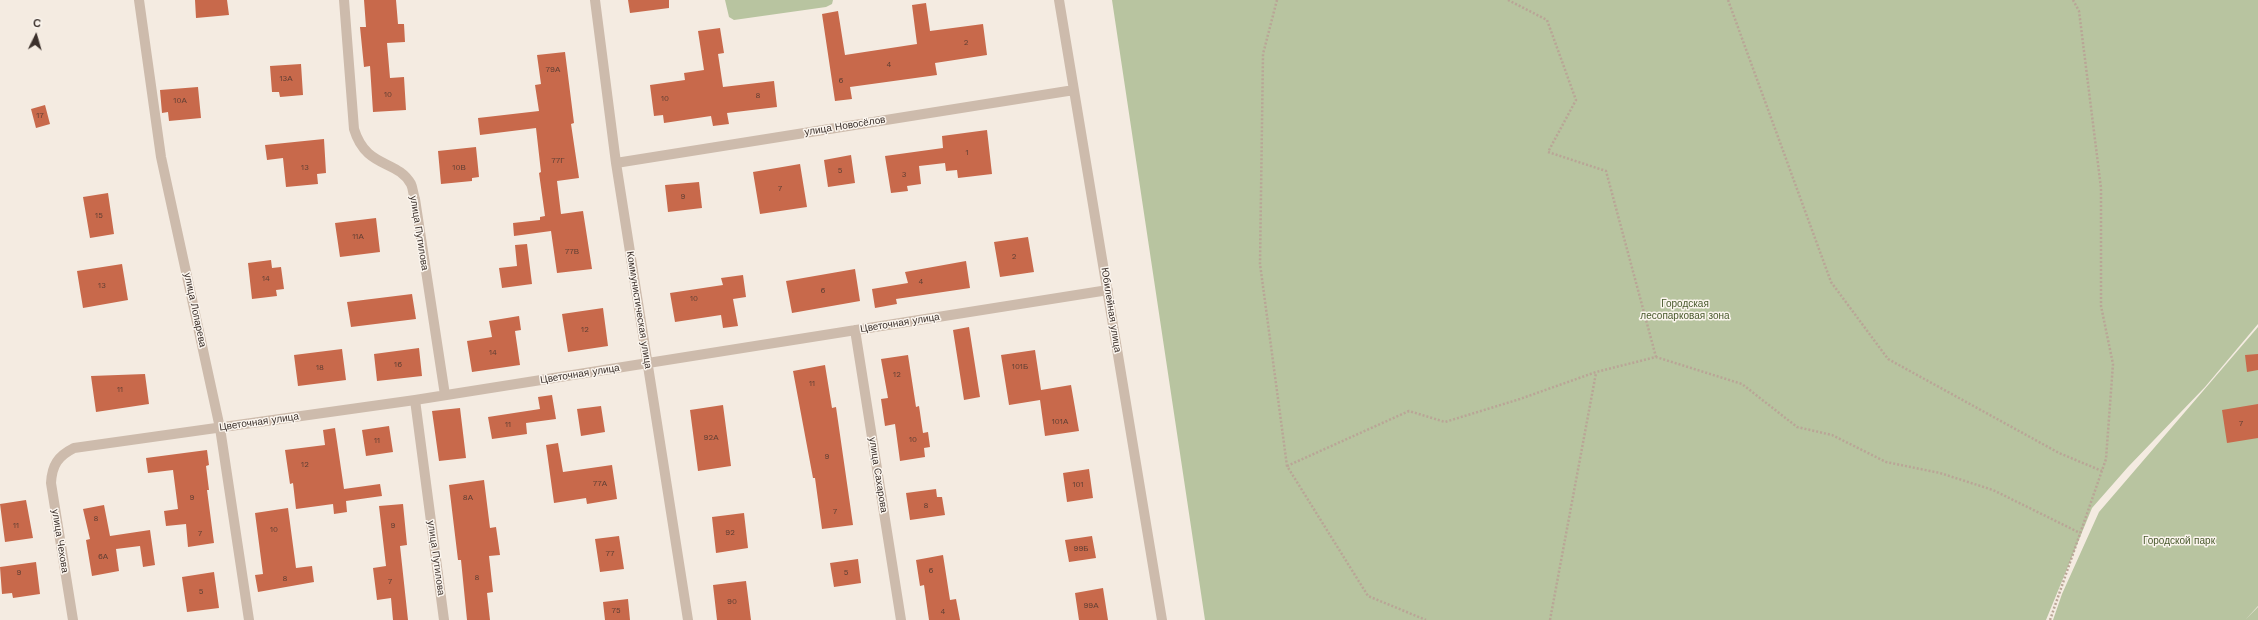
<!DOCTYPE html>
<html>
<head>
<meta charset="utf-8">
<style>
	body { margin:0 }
	#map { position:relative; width:2258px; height:620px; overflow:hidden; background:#f4ebe1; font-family:"Work Sans",sans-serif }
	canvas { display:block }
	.north { position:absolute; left:16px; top:16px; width:40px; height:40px; -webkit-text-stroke:3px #fbf5ee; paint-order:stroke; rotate:5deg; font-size:11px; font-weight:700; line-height:16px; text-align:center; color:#3b302b }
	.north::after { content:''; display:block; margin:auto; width:14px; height:18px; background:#3b302b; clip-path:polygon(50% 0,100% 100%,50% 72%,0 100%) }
</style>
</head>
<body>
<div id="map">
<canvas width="2258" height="620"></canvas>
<div class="north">С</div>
</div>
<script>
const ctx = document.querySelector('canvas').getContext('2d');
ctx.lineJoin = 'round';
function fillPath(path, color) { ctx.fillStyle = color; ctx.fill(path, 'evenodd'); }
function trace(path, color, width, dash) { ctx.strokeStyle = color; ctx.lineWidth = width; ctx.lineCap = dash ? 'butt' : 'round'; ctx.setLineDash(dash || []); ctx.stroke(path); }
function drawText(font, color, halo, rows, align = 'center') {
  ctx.font = font + ' "Work Sans",sans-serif'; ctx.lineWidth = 3; ctx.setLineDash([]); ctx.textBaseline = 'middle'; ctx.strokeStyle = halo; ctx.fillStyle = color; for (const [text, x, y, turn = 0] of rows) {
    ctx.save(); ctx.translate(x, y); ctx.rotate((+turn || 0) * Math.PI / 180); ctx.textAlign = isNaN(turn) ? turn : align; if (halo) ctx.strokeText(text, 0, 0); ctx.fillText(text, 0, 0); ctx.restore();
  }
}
fillPath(new Path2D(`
	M 725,0 L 833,0 L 832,4 L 826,7 L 734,20 L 729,17 Z
	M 1112,0 L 2258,0 L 2258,324 L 2205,387 L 2128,467 L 2092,508 L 2046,620 L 1205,620 Z
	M 2258,327 L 2258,606 L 2246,619 L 2258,607 L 2258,620 L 2053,620 L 2062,594 L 2099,512 Z`), '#b8c4a0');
fillPath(new Path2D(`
	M 195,0 L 227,0 L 229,15 L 196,18 Z
	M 364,0 L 396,0 L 398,24 L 404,24 L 405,42 L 387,43 L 390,78 L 404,77 L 406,110 L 373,112 L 370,66 L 364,67 L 360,27 L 366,27 Z
	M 628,0 L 669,0 L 669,8 L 630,13 Z
	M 926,3 L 930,31 L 983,24 L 987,55 L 935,63 L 937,75 L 850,87 L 852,99 L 835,101 L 822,14 L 838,11 L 845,55 L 917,44 L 912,5 Z
	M 720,28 L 724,53 L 718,54 L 723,87 L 774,81 L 777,107 L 727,113 L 729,124 L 713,126 L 711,116 L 664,123 L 663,115 L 654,116 L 650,85 L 685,80 L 684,73 L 704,70 L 698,31 Z
	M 565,52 L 574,123 L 571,124 L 579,178 L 557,181 L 561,214 L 583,211 L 592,269 L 557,273 L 551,231 L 514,236 L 513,223 L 540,220 L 540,217 L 545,216 L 539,173 L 541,172 L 536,128 L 480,135 L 478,118 L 539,111 L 535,85 L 541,84 L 537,55 Z
	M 301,64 L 303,95 L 280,97 L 279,92 L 272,92 L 270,66 Z
	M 198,87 L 201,118 L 169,121 L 168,112 L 162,113 L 160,90 Z
	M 45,105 L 50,124 L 36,128 L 31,109 Z
	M 987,130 L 992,174 L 958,178 L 957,170 L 946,171 L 945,163 L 919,166 L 921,184 L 907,186 L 908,191 L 891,193 L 885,156 L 943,148 L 942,136 Z
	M 324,139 L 326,173 L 317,174 L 318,184 L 286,187 L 283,158 L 267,160 L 265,145 Z
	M 476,147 L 479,177 L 472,178 L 472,181 L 441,184 L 438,151 Z
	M 851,155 L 855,183 L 828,187 L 824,160 Z
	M 800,164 L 807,207 L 760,214 L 753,172 Z
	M 699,182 L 702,208 L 668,212 L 665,185 Z
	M 108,193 L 114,234 L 90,238 L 83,197 Z
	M 376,218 L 380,252 L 340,257 L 335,223 Z
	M 1028,237 L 1034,272 L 1000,277 L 994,242 Z
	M 527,244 L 532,284 L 502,288 L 499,268 L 517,266 L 515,245 Z
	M 271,260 L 272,268 L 281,267 L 284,289 L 276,290 L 277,296 L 252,299 L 248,263 Z
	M 966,261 L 970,288 L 896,299 L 897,304 L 875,308 L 872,289 L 908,283 L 905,272 Z
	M 122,264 L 128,300 L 83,308 L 77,271 Z
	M 855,269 L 860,301 L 792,313 L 786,281 Z
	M 743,275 L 746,297 L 733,299 L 738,326 L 723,328 L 721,315 L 675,322 L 670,293 L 723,285 L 721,278 Z
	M 412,294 L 416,319 L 351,327 L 347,302 Z
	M 603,308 L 608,346 L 568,352 L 562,314 Z
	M 519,316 L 521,330 L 515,331 L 520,365 L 472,372 L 467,341 L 492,337 L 489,321 Z
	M 969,327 L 980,397 L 964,400 L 953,330 Z
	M 419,348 L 422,376 L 377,381 L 374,354 Z
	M 342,349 L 346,380 L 298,386 L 294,355 Z
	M 1035,350 L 1041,390 L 1071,385 L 1079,431 L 1045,436 L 1040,400 L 1009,405 L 1001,355 Z
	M 2258,354 L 2258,370 L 2247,372 L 2245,355 Z
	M 908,355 L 916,407 L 919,406 L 923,433 L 928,432 L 930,447 L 924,448 L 925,457 L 900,461 L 895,424 L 885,426 L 881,399 L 888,398 L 881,359 Z
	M 825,365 L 832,408 L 836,407 L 853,525 L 822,529 L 815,478 L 813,478 L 793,371 Z
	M 145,374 L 149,404 L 96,412 L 91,376 Z
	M 552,395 L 556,419 L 526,423 L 527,434 L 492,439 L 488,417 L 540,409 L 538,397 Z
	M 2258,404 L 2258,438 L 2227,443 L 2222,410 Z
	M 723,405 L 731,466 L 698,471 L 690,410 Z
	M 601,406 L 605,432 L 581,436 L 577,409 Z
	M 460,408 L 466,458 L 439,461 L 432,411 Z
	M 389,426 L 393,452 L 366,456 L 362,430 Z
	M 335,428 L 344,489 L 380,484 L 382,496 L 346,501 L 347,512 L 334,514 L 333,504 L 296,509 L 293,483 L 290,484 L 285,450 L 325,445 L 323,430 Z
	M 558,443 L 563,472 L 612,465 L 617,499 L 587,504 L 586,498 L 554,503 L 546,445 Z
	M 207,450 L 209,465 L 206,466 L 209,490 L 207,490 L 214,543 L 188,547 L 186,524 L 166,526 L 164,511 L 178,509 L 173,470 L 148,473 L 146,458 Z
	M 1089,469 L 1093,498 L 1067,502 L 1063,473 Z
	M 484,480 L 490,528 L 496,527 L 500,555 L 489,556 L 493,592 L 487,593 L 490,620 L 467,620 L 461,560 L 458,560 L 449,485 Z
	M 936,489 L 937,497 L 942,497 L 945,515 L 910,520 L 906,493 Z
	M 26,500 L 33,538 L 5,542 L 0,504 Z
	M 403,504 L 407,545 L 400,546 L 408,620 L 393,620 L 391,598 L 377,600 L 373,568 L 386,566 L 379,506 Z
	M 104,505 L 110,536 L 150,530 L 155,565 L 143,567 L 140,546 L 116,549 L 119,571 L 92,576 L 86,540 L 90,539 L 83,509 Z
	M 288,508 L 296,568 L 312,566 L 314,582 L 258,592 L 255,575 L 263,574 L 255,513 Z
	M 744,513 L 748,548 L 716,553 L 712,517 Z
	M 619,536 L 624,569 L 600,572 L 595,539 Z
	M 1092,536 L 1096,558 L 1069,562 L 1065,540 Z
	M 943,555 L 950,600 L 956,599 L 960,620 L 929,620 L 924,585 L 920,586 L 916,560 Z
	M 858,559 L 861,583 L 834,587 L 830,563 Z
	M 36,562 L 40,594 L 13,598 L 12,593 L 2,594 L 0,567 Z
	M 214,572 L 219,608 L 187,612 L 182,577 Z
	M 746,581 L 751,620 L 717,620 L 713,585 Z
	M 1103,588 L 1108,620 L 1079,620 L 1075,593 Z
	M 628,599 L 630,620 L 605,620 L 603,602 Z`), '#c8694b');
trace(new Path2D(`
	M 1277,0 L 1263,54 L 1260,264 L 1287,466 L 1368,596 L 1426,620
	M 1508,0 L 1547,20 L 1576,100 L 1548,152 L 1606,171 L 1656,357
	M 1728,0 L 1831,282 L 1888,359 L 2059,453 L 2102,471
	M 1287,466 L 1409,411 L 1445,422 L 1520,399 L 1596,372 L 1656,357 L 1742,384 L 1797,427 L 1832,435 L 1886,462 L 1940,473 L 1993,490 L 2080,533
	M 1550,620 L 1596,373
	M 2050,620 L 2106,459 L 2113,364 L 2101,306 L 2101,188 L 2079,11 L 2073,0`), '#b9a596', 2.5, [2, 2]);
trace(new Path2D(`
	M 139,0 L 161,157 L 220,428 L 249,620
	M 344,0 L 354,129 C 366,169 397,159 411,184 C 413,188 413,194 415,199 L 445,395
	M 595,0 L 616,163 L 688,620
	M 1059,0 L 1162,620
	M 616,163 L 1074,90
	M 855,330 L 901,620
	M 415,400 L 444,620
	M 73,620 L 51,483 C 52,465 58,456 74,448 L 415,400 L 1108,290`), '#cdbbac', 10);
drawText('8px', '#5e3e33', null, [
	["2",966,43],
	["4",889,65],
	["79А",553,70],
	["13А",286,79],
	["6",841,81],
	["10",388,95],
	["8",758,96],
	["10",665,99],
	["10А",180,101],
	["17",40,116],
	["1",967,153],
	["77Г",558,161],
	["13",305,168],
	["10В",459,168],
	["5",840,171],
	["3",904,175],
	["7",780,189],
	["9",683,197],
	["15",99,216],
	["11А",358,237],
	["77В",572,252],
	["2",1014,257],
	["14",266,279],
	["4",921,282],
	["13",102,286],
	["6",823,291],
	["10",694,299],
	["12",585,330],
	["14",493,353],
	["16",398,365],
	["101Б",1020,367],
	["18",320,368],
	["12",897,375],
	["11",812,384],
	["11",120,390],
	["101А",1060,422],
	["7",2241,424],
	["11",508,425],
	["92А",711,438],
	["10",913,440],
	["11",377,441],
	["9",827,457],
	["12",305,465],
	["77А",600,484],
	["101",1078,485],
	["9",192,498],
	["8А",468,498],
	["8",926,506],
	["7",835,512],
	["8",96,519],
	["11",16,526],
	["9",393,526],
	["10",274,530],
	["92",730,533],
	["7",200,534],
	["99Б",1081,549],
	["77",610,554],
	["6А",103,557],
	["6",931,571],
	["9",19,573],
	["5",846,573],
	["8",477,578],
	["8",285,579],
	["7",390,582],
	["5",201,592],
	["90",732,602],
	["99А",1091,606],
	["75",616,611],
	["4",943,612]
]);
drawText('10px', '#3b302b', '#fbf5ee', [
	["улица Новосёлов",845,126,-9],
	["улица Путилова",419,233,81],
	["улица Лопарева",195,310,78],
	["Коммунистическая улица",639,310,81],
	["Юбилейная улица",1111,310,81],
	["Цветочная улица",900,323,-9],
	["Цветочная улица",580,374,-9],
	["Цветочная улица",259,422,-8],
	["улица Сахарова",878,475,81],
	["улица Чехова",60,541,81],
	["улица Путилова",436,558,82]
]);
drawText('10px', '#4a5a2e', '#fbf5ee', [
	["Городская",1685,304],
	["лесопарковая зона",1685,316],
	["Городской парк",2179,541]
]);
</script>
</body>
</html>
